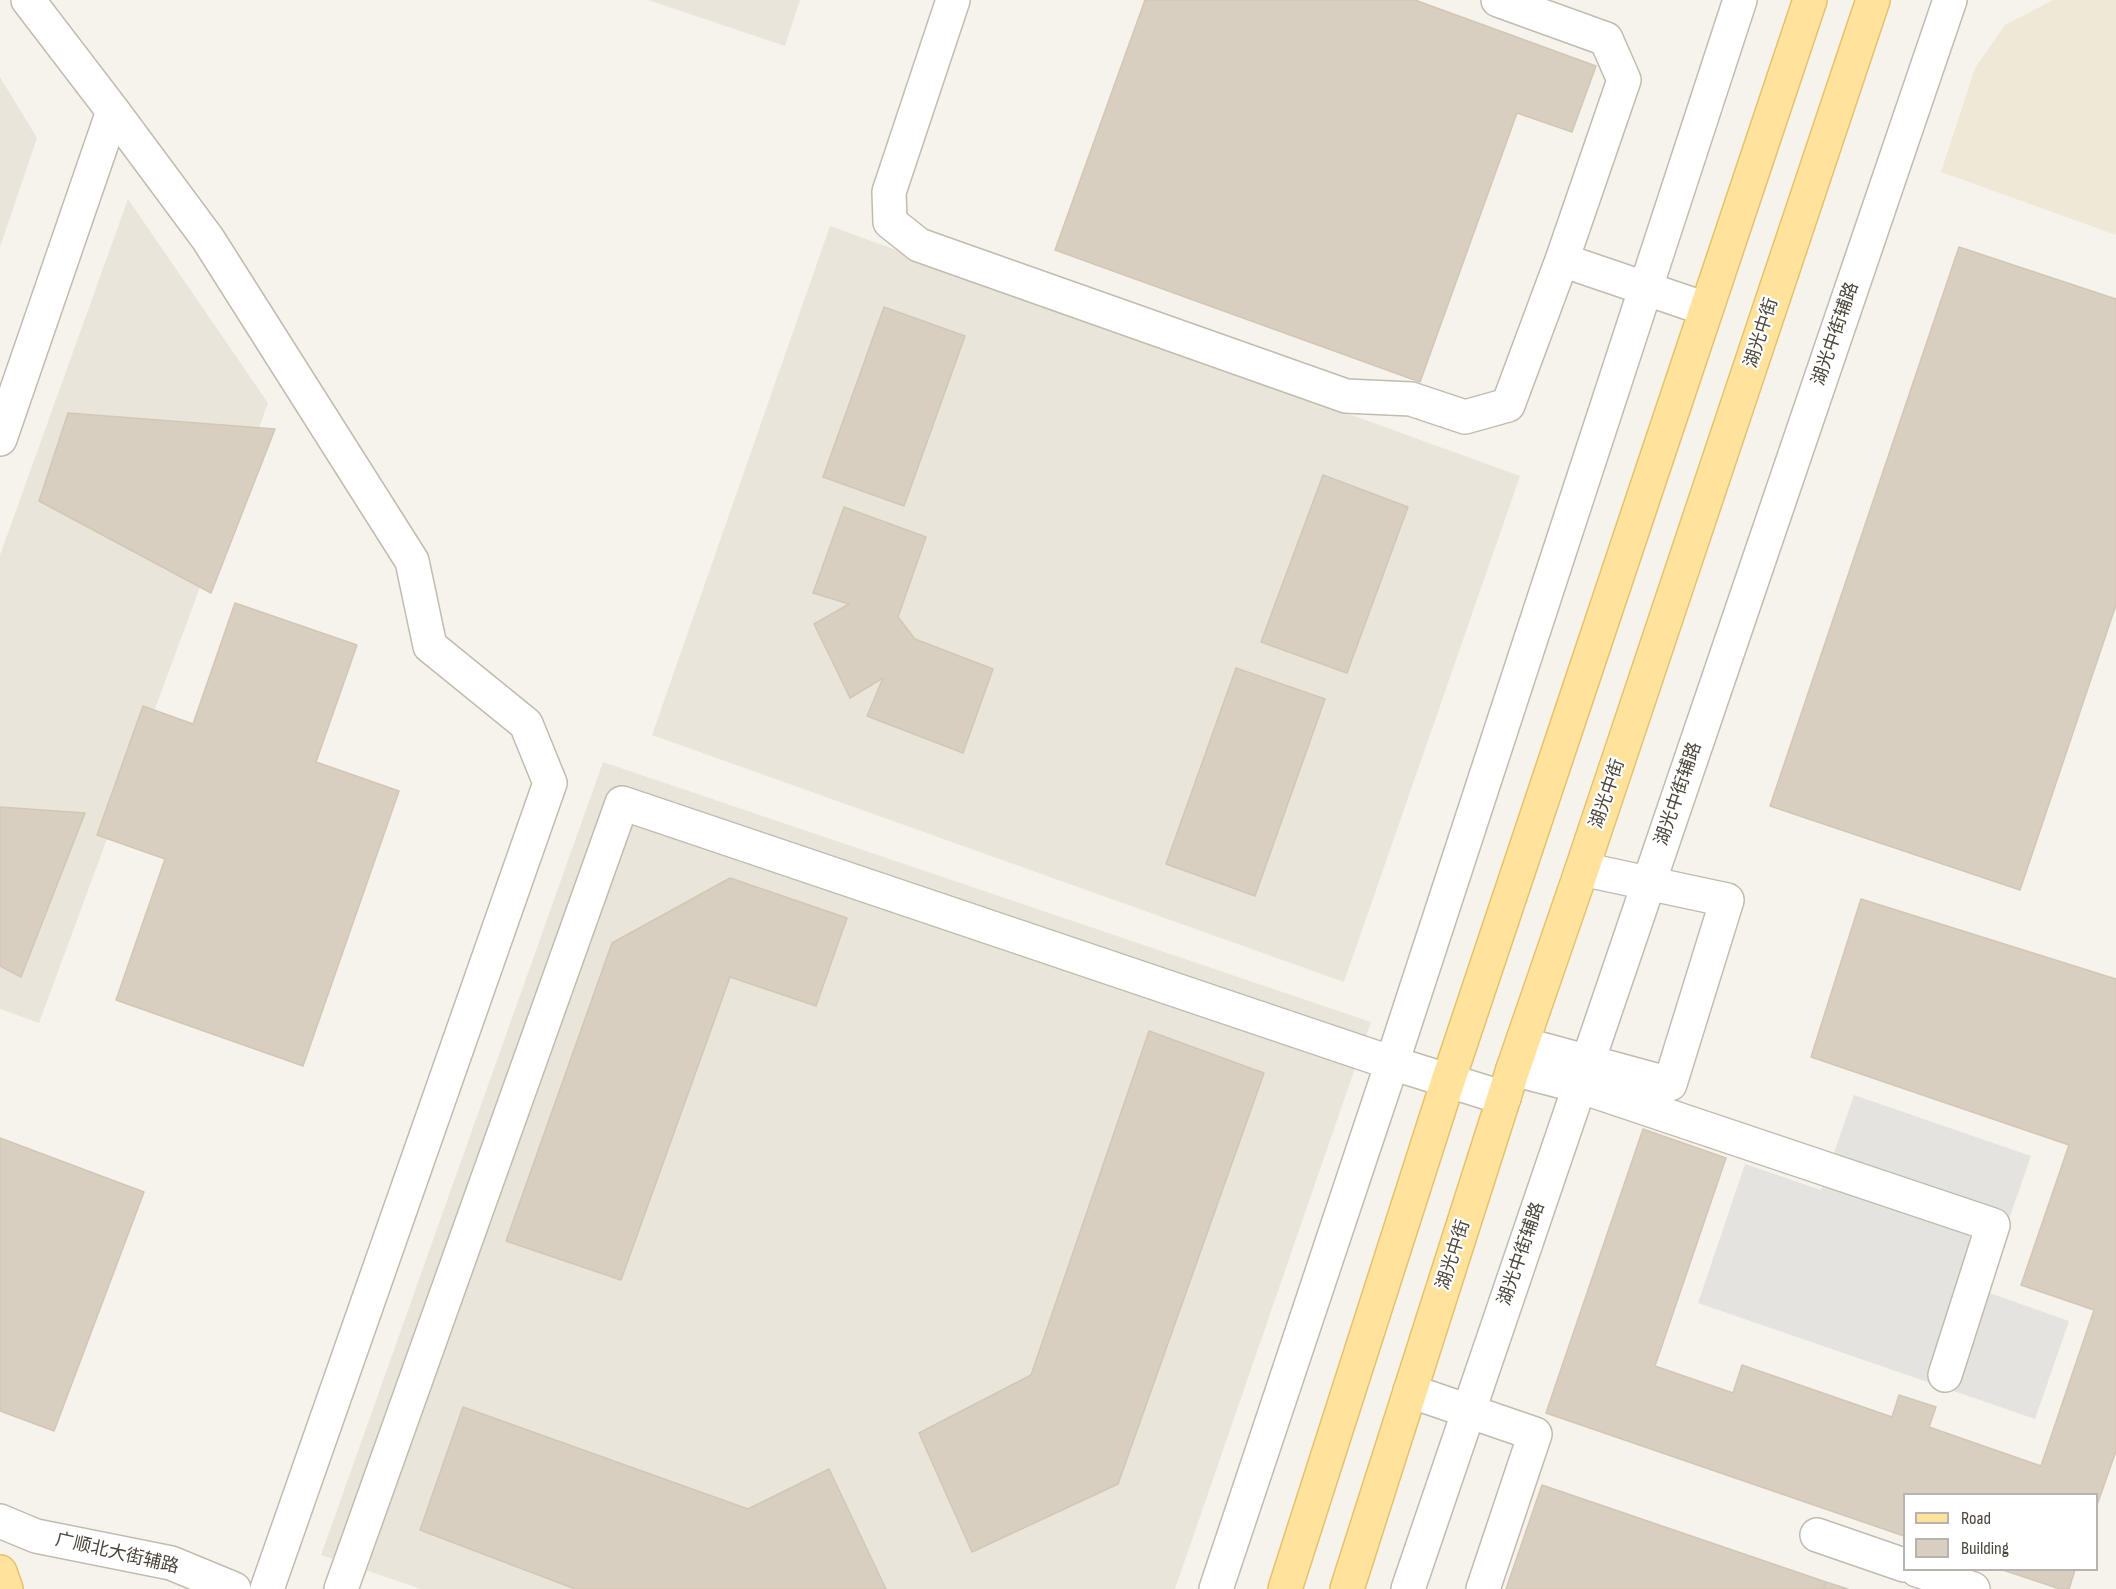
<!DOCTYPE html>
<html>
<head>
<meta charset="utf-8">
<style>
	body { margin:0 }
	#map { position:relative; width:2116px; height:1589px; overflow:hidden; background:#f6f3ec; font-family:"Sofia Sans Condensed",sans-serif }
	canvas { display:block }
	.legend { position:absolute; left:1903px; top:1493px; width:195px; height:78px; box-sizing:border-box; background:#fff; border:2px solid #b7b4b0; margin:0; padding:8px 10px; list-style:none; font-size:18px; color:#4b4439 }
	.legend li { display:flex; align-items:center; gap:12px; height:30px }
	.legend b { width:30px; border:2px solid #b7b4b0 }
</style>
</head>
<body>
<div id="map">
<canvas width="2116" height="1589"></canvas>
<ul class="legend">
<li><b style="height:8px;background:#ffe39c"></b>Road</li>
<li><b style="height:16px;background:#d8cfc1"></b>Building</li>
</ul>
</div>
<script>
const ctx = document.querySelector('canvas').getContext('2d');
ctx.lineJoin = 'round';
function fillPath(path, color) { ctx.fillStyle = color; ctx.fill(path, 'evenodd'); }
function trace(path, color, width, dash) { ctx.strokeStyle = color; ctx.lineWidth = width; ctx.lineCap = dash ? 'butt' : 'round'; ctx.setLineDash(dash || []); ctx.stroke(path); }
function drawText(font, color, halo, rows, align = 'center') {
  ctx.font = font + ' "Sofia Sans Condensed","Noto Sans SC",sans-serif'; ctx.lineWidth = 4.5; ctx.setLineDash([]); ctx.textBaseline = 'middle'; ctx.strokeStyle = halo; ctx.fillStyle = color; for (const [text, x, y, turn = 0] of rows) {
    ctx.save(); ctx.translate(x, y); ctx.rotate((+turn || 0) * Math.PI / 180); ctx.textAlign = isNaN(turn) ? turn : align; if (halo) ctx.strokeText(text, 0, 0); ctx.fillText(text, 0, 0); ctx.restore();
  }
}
fillPath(new Path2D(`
	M 648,0 L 800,0 L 785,46 Z
	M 0,77 L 37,138 L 0,247 Z
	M 128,199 L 268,403 L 39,1023 L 0,1009 L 0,555 Z
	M 830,226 L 1520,476 L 1344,982 L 652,735 Z
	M 603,762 L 1371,1022 L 1175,1589 L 421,1589 L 321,1555 Z`), '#eae5da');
fillPath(new Path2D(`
	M 2053,0 L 2116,0 L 2116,235 L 1941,172 L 1975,68 L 2005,25 Z`), '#efe8d6');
fillPath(new Path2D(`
	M 1854,1095 L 2031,1156 L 1984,1291 L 2069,1321 L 2035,1419 L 1698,1303 L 1745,1164 L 1821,1190 Z`), '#e5e3e0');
const building = new Path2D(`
	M 1145,0 L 1415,0 L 1596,66 L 1572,132 L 1517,113 L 1420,382 L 1055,250 Z
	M 1959,247 L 2116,299 L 2116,605 L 2020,890 L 1770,806 Z
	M 884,307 L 965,336 L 904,506 L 823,477 Z
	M 68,413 L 275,429 L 211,593 L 39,501 Z
	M 1323,475 L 1408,507 L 1347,673 L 1261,642 Z
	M 844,507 L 926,537 L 898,617 L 915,639 L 993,669 L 963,753 L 867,716 L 883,678 L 850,698 L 814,624 L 849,604 L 813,593 Z
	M 235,603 L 357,645 L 316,762 L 399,791 L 303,1066 L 116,1000 L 165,859 L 97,835 L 143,706 L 193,724 Z
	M 1236,668 L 1325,699 L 1255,896 L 1166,864 Z
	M 0,807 L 85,813 L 21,977 L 0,966 Z
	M 730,878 L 847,918 L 816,1006 L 730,977 L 621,1280 L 506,1241 L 612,943 Z
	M 1861,899 L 2116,979 L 2116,1451 L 2096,1508 L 2096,1494 L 1904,1494 L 1904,1536 L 1546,1413 L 1643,1129 L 1726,1158 L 1655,1366 L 1733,1393 L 1742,1365 L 1892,1417 L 1899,1395 L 1936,1407 L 1929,1427 L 2041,1466 L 2094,1310 L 2021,1285 L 2069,1145 L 1811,1057 Z
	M 1149,1031 L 1264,1073 L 1118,1484 L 972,1552 L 919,1433 L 1031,1375 Z
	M 0,1138 L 144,1192 L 54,1431 L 0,1411 Z
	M 463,1407 L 748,1509 L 829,1469 L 886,1589 L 575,1589 L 420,1530 Z
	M 1542,1485 L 1826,1582 L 1823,1589 L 1506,1589 Z
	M 2003,1570 L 2075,1570 L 2069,1589 L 2060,1589 Z
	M 1826,1582 L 1848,1589 L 1823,1589 Z`);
fillPath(building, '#d8cfc1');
trace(building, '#d3c7b4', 1.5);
const minor = new Path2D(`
	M 953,0 L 889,192 L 890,222 L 919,245 L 1346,396 L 1411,399 L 1465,417 L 1508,405 L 1562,260 L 1624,80 L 1606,39 L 1498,0
	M 113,111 L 208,239 L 412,561 L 430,646 L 526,724 L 550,783 L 267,1589
	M 1562,260 L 1706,309
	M 0,439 L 113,111 L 28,0
	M 1522,1044 L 1670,1084 L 1727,900 L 1582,869
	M 1513,1069 L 1579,1086 L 1993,1225 L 1945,1375
	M 1410,1391 L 1535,1434 L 1483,1589
	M 0,1521 L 36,1536 L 171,1563 L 234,1589
	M 1817,1535 L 1904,1565
	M 1917,1570 L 1973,1589
	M 341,1589 L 622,803 L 1392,1063 L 1504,1098
	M 1216,1589 L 1392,1063 L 1740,0
	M 1408,1589 L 1950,0`);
const major = new Path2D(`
	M 0,1572 L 6,1589
	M 1285,1589 L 1448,1081 L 1810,0
	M 1347,1589 L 1513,1069 L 1582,869 L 1873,0`);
trace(minor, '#c2bbae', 36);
trace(major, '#e6c16a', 36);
trace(minor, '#fff', 33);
trace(major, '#ffe39c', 33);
drawText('18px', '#4b4439', '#fff', [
	["湖光中街",1762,333,-72],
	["湖光中街辅路",1836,334,-71],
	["湖光中街",1608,794,-71],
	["湖光中街辅路",1679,794,-71],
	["湖光中街辅路",1522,1254,-71],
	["湖光中街",1454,1255,-72],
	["广顺北大街辅路",117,1554,13]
]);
</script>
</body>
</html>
